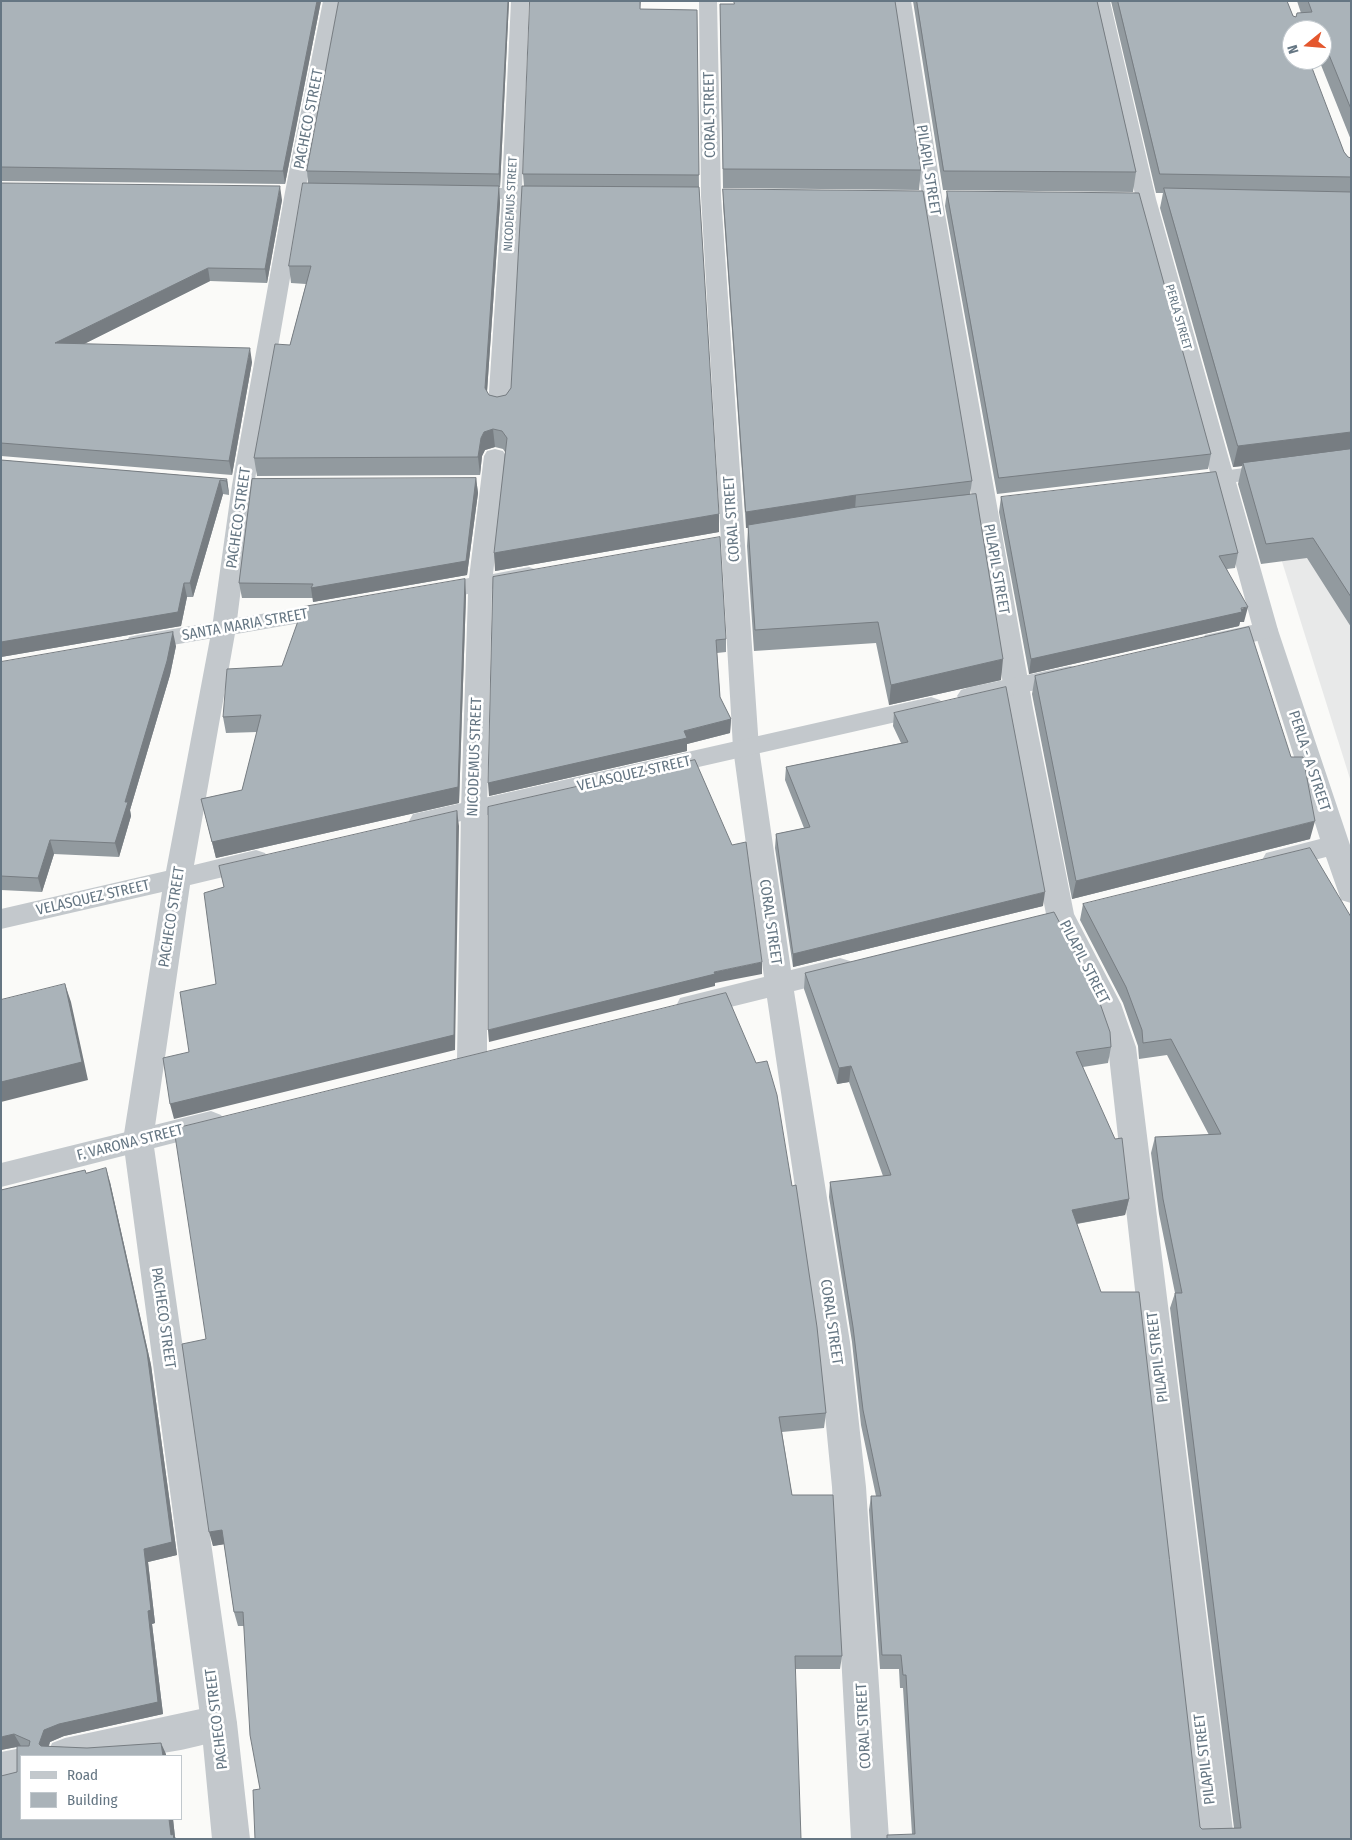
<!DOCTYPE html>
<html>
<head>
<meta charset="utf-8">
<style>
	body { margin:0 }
	#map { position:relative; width:1352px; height:1840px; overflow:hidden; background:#fafaf8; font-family:"Fira Sans Condensed",sans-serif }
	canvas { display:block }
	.frame { position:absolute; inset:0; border:2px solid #657683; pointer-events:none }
	.legend { position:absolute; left:20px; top:1755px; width:162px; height:65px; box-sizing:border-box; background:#fff; border:1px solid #c1c8cd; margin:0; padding:6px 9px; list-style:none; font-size:15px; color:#657683 }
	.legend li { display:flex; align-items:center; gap:10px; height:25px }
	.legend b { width:25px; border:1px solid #c1c8cd }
	.north { position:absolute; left:1282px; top:20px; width:50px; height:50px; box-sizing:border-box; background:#fff; border:1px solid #c1c8cd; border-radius:50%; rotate:253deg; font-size:14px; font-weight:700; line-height:20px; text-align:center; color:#657683 }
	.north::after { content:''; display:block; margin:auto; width:18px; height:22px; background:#e4572e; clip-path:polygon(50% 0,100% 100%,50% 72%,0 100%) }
</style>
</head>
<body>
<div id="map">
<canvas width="1352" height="1840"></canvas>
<div class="frame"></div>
<ul class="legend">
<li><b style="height:6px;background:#c3c8cc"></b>Road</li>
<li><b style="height:14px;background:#aab3b9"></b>Building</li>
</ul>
<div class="north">N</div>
</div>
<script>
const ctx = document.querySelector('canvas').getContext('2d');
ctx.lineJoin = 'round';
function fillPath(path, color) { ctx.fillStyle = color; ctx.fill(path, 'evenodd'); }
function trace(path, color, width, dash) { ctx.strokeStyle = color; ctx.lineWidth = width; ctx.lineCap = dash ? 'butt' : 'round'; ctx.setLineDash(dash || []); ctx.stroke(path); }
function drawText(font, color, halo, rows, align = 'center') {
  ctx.font = font + ' "Fira Sans Condensed",sans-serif'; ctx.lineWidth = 5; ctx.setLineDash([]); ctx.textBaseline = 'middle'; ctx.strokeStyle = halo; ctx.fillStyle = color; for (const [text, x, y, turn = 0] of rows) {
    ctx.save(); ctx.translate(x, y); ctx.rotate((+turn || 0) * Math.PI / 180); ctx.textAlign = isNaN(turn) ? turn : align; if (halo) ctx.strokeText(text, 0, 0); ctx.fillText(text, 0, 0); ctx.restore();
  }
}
fillPath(new Path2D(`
	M 1351,490 L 1351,782 L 1263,501 Z`), '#e8e9e9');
fillPath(new Path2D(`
	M 474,800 L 483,802 L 487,809 L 487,1060 L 482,1068 L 472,1071 L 462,1068 L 457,1060 L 461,809 L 465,802 Z
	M 219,1705 L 232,1711 L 237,1723 L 232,1735 C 176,1758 106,1760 47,1756 L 52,1743 L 65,1738 Z
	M 21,1748 L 34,1753 L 35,1756 L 21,1756 L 21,1784 L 1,1788 L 1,1752 Z`), '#c3c8cc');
fillPath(new Path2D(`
	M 511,1 L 529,1 L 522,188 L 567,190 L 570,194 L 567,198 L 560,200 L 522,200 L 510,406 L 507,411 L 499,413 L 491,411 L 488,406 L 502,199 L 456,197 L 453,193 L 456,189 L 463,187 L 502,188 Z
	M 699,1 L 717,1 L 721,196 L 759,748 L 791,970 L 840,958 L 850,961 L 854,969 L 850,977 L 794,991 L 850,1342 L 866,1487 L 889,1839 L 851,1839 L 832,1487 L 818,1342 L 767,998 L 690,1017 L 680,1014 L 676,1006 L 680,998 L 764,977 L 733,748 L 701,196 Z
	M 893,1 L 911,1 L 942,197 L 1033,708 L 1074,914 L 1121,1004 L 1136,1047 L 1234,1839 L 1196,1839 L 1108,1047 L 1093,1004 L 1046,914 L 1007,708 L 922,197 Z
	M 1092,1 L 1110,1 L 1156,199 L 1234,477 L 1231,482 L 1193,488 L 1185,486 L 1182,481 L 1185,476 L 1210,472 L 1136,199 Z
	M 495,449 L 503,451 L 506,456 L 493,574 L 529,567 L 537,570 L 541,575 L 537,580 L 492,589 L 487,809 L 483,816 L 474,818 L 465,816 L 461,809 L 468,594 L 429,601 L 421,598 L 417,593 L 421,588 L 469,578 L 484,456 L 487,451 Z
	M 337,601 L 346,603 L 349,609 L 346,615 L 138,651 L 129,649 L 126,643 L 129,637 L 138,635 Z
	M 1266,622 L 1275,624 L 1278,630 L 1350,845 L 1351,903 L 1341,900 L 1326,857 L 1275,870 L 1266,867 L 1262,860 L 1266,853 L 1320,839 L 1254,630 L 1257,624 Z
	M 211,1111 L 221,1115 L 226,1123 L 221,1131 L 1,1187 L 1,1163 Z`), '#c3c8cc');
fillPath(new Path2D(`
	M 323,1 L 341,1 L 305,192 L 254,485 L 236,628 L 194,865 L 256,850 L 265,853 L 269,860 L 265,867 L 190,885 L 153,1140 L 237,1723 L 250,1839 L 212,1839 L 201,1723 L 123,1140 L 162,892 L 1,929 L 1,909 L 166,871 L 212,628 L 232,485 L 285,192 Z
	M 1351,453 L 1351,467 L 1236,482 L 1278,630 L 1275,636 C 1256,641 1223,652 1205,647 L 1202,641 L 1205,635 L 1252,625 L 1212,477 L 1215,472 Z
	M 1070,666 L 1079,668 L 1082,674 L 1079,680 L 970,705 L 961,702 L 957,696 L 961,690 L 970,687 Z
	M 931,697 L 940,700 L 944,706 L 940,712 L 422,830 L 413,828 L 409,821 L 413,814 L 422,812 Z`), '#c3c8cc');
fillPath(new Path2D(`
	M 1,1 L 321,1 L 285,184 L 1,181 Z
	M 339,1 L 509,1 L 500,187 L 499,187 L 500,203 L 487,392 L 489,395 L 497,397 L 506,395 L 511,388 L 524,186 L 523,174 L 530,1 L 641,1 L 640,9 L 697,10 L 699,187 L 719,532 L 495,571 L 505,452 L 503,449 L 495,447 L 485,450 L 482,456 L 480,475 L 257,476 L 254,458 L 290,345 L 306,284 L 291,283 L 289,266 L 308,183 L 307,171 Z
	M 913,1 L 1097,1 L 1136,172 L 1133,192 L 943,190 Z
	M 1111,1 L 1287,1 L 1293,16 L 1296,17 L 1301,13 L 1297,1 L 1351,1 L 1351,140 L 1319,60 L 1322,60 L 1322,30 L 1292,30 L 1344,152 L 1348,157 L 1351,158 L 1351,627 L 1307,558 L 1261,564 L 1238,484 L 1242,466 L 1233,467 L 1160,208 L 1163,193 L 1156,193 Z
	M 720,4 L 921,170 L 919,190 L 723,188 Z
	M 1,183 L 282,200 L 267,283 L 210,281 L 84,344 L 252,362 L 232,475 L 1,456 Z
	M 723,189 L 972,481 L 970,495 L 1001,680 L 889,705 L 876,643 L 754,651 L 747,546 L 748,528 L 746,528 L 723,204 Z
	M 947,191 L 1211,454 L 1208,469 L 997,494 L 945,206 Z
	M 1,460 L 227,479 L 229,495 L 223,494 L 193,597 L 187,597 L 181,626 L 1,657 Z
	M 476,478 L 478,493 L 467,575 L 313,602 L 313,598 L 242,598 L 239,583 Z
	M 1001,497 L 1238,553 L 1235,568 L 1227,569 L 1244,622 L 1240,622 L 1239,626 L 1029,674 L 999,512 Z
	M 493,577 L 726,639 L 726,652 L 717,653 L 720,697 L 731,719 L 730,733 L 687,744 L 687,751 L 489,796 Z
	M 466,595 L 459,803 L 216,858 L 201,799 L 242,790 L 257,732 L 226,733 L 223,717 L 282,666 Z
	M 176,646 L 170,675 L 130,810 L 131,816 L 119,857 L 54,854 L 42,892 L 1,890 L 1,662 Z
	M 1035,676 L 1310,839 L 1072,899 L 1032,694 Z
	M 894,713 L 1043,906 L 793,967 L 775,848 L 776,834 L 804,828 L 785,780 L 786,767 L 901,743 L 893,726 Z
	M 1083,904 L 1351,917 L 1351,1839 L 912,1834 L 903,1688 L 900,1688 L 899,1669 L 880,1669 L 869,1510 L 871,1496 L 876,1496 L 861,1425 L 852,1342 L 829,1197 L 830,1182 L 883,1176 L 849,1082 L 837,1084 L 804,989 L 805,973 L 1111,1047 L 1108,1063 L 1083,1067 L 1129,1199 L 1125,1215 L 1077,1224 L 1200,1827 L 1202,1829 L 1234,1828 L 1170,1308 L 1175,1293 L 1159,1214 L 1151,1153 L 1155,1137 L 1209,1135 L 1167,1055 L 1139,1059 L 1138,1046 L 1123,1003 L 1080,920 Z
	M 85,1170 L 86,1173 L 110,1182 L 151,1365 L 177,1555 L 148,1562 L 155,1623 L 152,1624 L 163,1714 L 64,1736 L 50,1742 L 49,1746 L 166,1754 L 21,1819 L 173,1819 L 175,1837 L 176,1839 L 1,1839 L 17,1772 L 17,1747 L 1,1750 Z
	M 182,1344 L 826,1413 L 824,1428 L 782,1432 L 792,1495 L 842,1656 L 840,1669 L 795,1669 L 260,1789 L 244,1626 L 238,1626 L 234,1612 L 224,1544 L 213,1546 Z`), '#929a9f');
fillPath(new Path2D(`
	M 317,1 L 321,1 L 285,184 L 283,171 Z
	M 508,1 L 509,1 L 500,187 L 499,174 Z
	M 280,186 L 282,200 L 267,283 L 265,269 Z
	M 499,186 L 500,203 L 486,406 L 485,388 Z
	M 208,268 L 210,281 L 58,357 L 55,343 Z
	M 250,348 L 252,362 L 232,475 L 229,461 Z
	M 493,429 L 495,447 L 485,450 L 482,456 L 480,475 L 478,457 L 481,438 L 484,432 Z
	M 1351,432 L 1351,451 L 1243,463 L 1242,466 L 1233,467 L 1238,446 Z
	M 476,478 L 478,493 L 467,575 L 313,602 L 311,588 Z
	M 227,479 L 229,493 L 229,495 L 226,481 Z
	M 220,480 L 223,494 L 193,597 L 190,583 Z
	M 856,495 L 855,510 L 746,528 L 746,512 Z
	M 719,514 L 719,532 L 495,571 L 494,553 Z
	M 465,579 L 466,595 L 459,803 L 216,858 L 212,842 Z
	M 184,583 L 187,597 L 181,626 L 1,657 L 1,642 Z
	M 1248,607 L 1244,622 L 1240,622 L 1239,626 L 1029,674 L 1031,659 Z
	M 173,632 L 176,646 L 170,675 L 130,810 L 131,816 L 119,857 L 115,843 L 125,802 Z
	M 1003,659 L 1001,680 L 889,705 L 891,685 Z
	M 731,719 L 730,733 L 687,744 L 687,751 L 489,796 L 488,783 Z
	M 457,811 L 459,826 L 455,1050 L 174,1119 L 170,1104 Z
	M 1315,821 L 1310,839 L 1072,899 L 1076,881 Z
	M 50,840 L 54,854 L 42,892 L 38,878 Z
	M 1045,892 L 1043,906 L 793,967 L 793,954 Z
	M 762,962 L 762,974 L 715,983 L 715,986 L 489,1042 L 488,1030 L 714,972 Z
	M 65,984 L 71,1002 L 88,1080 L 1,1102 L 1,1082 Z
	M 851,1066 L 849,1082 L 837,1084 L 839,1068 Z
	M 106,1168 L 110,1182 L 151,1365 L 177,1555 L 148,1562 L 155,1623 L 152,1624 L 163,1714 L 64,1736 L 50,1742 L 45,1755 L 39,1744 L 44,1730 L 148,1611 L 144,1549 Z
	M 1129,1199 L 1125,1215 L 1069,1225 L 1072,1210 Z
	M 222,1530 L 226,1544 L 213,1546 L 209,1532 Z
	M 14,1734 L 21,1746 L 1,1750 L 1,1737 Z
	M 161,1743 L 166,1754 L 166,1756 L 163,1756 Z
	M 169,1819 L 173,1819 L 175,1837 L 176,1839 L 172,1839 L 171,1835 Z`), '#777d82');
const building = new Path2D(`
	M 1,1 L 317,1 L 283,171 L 1,167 Z
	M 339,1 L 508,1 L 499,174 L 307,171 Z
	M 530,1 L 640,1 L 640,9 L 697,10 L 699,175 L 523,174 Z
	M 734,1 L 895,1 L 921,170 L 723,169 L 720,4 L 734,4 Z
	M 917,1 L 1097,1 L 1136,172 L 944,171 Z
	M 1118,1 L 1287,1 L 1293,16 L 1296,17 L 1297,13 L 1312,12 L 1308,1 L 1351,1 L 1351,109 L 1323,40 L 1322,40 L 1322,30 L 1292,30 L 1292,60 L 1309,60 L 1344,152 L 1348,157 L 1351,158 L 1351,177 L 1160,174 Z
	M 1,183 L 280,186 L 265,269 L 208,268 L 55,343 L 250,348 L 229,461 L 1,443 Z
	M 303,183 L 499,186 L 485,388 L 489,395 L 497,397 L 506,395 L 511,388 L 522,186 L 699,187 L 719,514 L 494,553 L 507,438 L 502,431 L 493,429 L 484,432 L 481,438 L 478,457 L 254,458 L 275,344 L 290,345 L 311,266 L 289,266 Z
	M 1164,188 L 1351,192 L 1351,432 L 1238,446 Z
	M 723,189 L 923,191 L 972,481 L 856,495 L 746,512 Z
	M 947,191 L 1139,193 L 1211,454 L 999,478 Z
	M 1351,449 L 1351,597 L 1313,538 L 1266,544 L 1243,463 Z
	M 1,460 L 227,479 L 226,481 L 220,480 L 190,583 L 184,583 L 178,612 L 1,642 Z
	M 1216,472 L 1238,553 L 1219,556 L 1248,607 L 1241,608 L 1242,612 L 1031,659 L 1001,497 Z
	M 476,478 L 466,561 L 311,588 L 313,584 L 239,583 L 252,479 Z
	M 976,494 L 1003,659 L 891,685 L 878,622 L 755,630 L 748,525 L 857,507 Z
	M 720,537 L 726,639 L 716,640 L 720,697 L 731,719 L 684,731 L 687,738 L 488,783 L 493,577 Z
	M 465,579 L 458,787 L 212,842 L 201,799 L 242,790 L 261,715 L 223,717 L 227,669 L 282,666 L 303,607 Z
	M 1249,627 L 1291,757 L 1303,757 L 1315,821 L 1076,881 L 1035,676 Z
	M 173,632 L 167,661 L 125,802 L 128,802 L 115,843 L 50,840 L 38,878 L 1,876 L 1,662 Z
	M 1006,687 L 1045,892 L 793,954 L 776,834 L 810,827 L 786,767 L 908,742 L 894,713 Z
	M 695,760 L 732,845 L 746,842 L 762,962 L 714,972 L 715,974 L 488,1030 L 488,807 Z
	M 457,811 L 454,1035 L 170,1104 L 163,1058 L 189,1052 L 180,992 L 216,984 L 204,893 L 224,887 L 219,866 Z
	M 1310,848 L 1351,917 L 1351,1839 L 887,1839 L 887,1835 L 915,1834 L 906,1675 L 903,1675 L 901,1655 L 882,1655 L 871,1496 L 881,1496 L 863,1410 L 853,1327 L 830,1182 L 891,1175 L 851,1066 L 839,1068 L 805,973 L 1054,912 L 1095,989 L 1110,1032 L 1111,1047 L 1076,1052 L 1115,1139 L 1122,1138 L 1129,1199 L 1072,1210 L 1101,1292 L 1139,1292 L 1200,1827 L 1202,1829 L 1241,1828 L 1175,1293 L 1182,1293 L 1163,1199 L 1155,1137 L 1221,1134 L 1171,1039 L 1143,1043 L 1142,1030 L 1126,987 L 1083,904 Z
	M 65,984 L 82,1062 L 1,1082 L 1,1000 Z
	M 726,993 L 756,1063 L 767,1061 L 777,1095 L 792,1186 L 796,1185 L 817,1327 L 826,1413 L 779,1417 L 792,1495 L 833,1495 L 842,1656 L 795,1656 L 801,1839 L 255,1839 L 253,1790 L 260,1789 L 250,1735 L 243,1612 L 234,1612 L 222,1530 L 209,1532 L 182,1344 L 206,1339 L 174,1129 Z
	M 106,1168 L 147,1352 L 172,1542 L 144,1549 L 151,1610 L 148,1611 L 158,1702 L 59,1724 L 44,1730 L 39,1744 L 41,1746 L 87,1748 L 161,1743 L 163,1756 L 21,1756 L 21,1819 L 169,1819 L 171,1835 L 173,1834 L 174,1839 L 1,1839 L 1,1776 L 17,1772 L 17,1746 L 29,1746 L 30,1741 L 14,1734 L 1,1737 L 1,1190 L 85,1170 L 86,1173 Z`);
fillPath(building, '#aab3b9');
trace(building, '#777d82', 1);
drawText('12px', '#657683', '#fff', [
	["NICODEMUS STREET",511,204,-87],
	["PERLA STREET",1178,317,74]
]);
drawText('15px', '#657683', '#fff', [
	["CORAL STREET",710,115,-91],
	["PACHECO STREET",309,119,-79],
	["PILAPIL STREET",928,170,81],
	["PACHECO STREET",239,518,-82],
	["CORAL STREET",732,519,-94],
	["PILAPIL STREET",996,569,80],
	["SANTA MARIA STREET",245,625,-10],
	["NICODEMUS STREET",475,757,-88],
	["PERLA - A STREET",1309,761,72],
	["VELASQUEZ STREET",634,774,-13],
	["VELASQUEZ STREET",93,898,-13],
	["PACHECO STREET",172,917,-81],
	["CORAL STREET",770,922,82],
	["PILAPIL STREET",1084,962,63],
	["F. VARONA STREET",130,1143,-14],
	["PACHECO STREET",163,1318,82],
	["CORAL STREET",831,1322,82],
	["PILAPIL STREET",1158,1357,-97],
	["PACHECO STREET",217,1719,-97],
	["CORAL STREET",864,1726,-93],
	["PILAPIL STREET",1205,1759,-97]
]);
</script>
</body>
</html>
